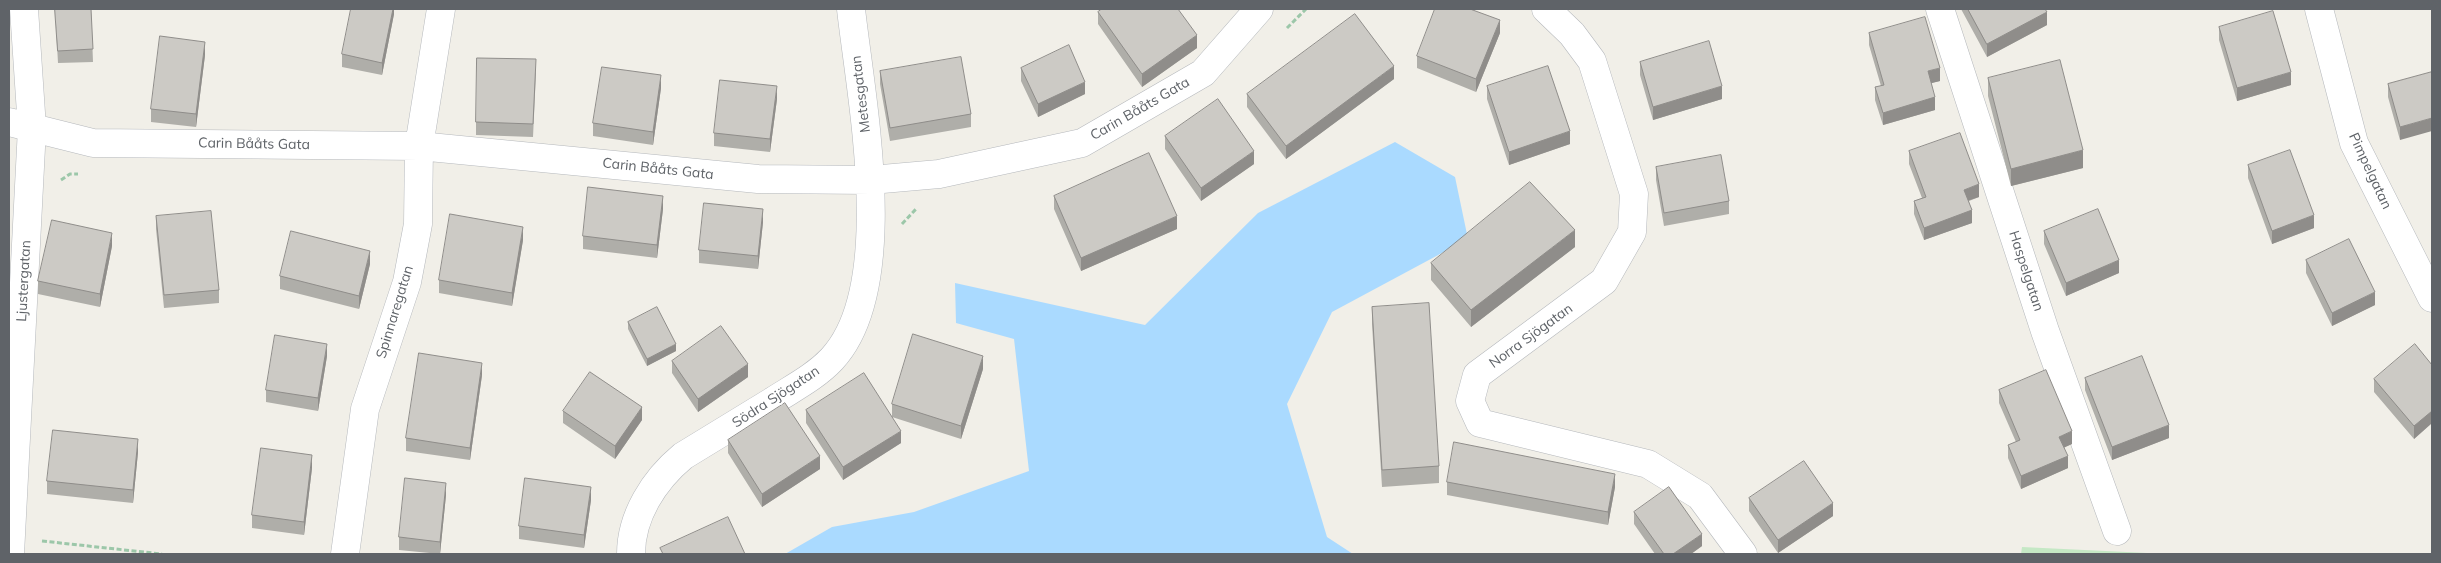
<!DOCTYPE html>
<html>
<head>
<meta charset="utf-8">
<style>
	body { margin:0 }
	#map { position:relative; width:2441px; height:563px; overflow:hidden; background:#f1efe8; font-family:Mulish,sans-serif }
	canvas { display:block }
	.frame { position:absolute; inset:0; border:10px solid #5f6368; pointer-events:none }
</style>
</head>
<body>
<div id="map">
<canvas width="2441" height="563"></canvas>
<div class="frame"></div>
</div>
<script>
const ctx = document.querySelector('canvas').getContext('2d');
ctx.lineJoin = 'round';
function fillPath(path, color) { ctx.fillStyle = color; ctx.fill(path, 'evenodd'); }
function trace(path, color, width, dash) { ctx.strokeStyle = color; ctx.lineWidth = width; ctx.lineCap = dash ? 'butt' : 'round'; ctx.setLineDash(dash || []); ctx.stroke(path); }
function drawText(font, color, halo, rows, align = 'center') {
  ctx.font = font + ' Mulish,sans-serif'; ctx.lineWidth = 4; ctx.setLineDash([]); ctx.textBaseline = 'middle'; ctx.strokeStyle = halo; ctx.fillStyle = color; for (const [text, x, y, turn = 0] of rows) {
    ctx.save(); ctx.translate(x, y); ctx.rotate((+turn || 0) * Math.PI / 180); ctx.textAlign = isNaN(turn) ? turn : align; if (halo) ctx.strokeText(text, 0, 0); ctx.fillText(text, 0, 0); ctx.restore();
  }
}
fillPath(new Path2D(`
	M 2022,547 L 2168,554 L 2021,554 Z`), '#c5e8c5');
fillPath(new Path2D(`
	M 1395,142 L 1455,177 L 1468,239 L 1332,312 L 1287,404 L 1327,537 L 1353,554 L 785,554 L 832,527 L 914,512 L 1029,471 L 1014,339 L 956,323 L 955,283 L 1145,325 L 1258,213 Z`), '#aadaff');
const minor = new Path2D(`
	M 1546,9 L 1572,34 L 1592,61 L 1634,194 L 1632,232 L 1604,281 L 1477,375 L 1470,401 L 1480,423 L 1648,464 L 1700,496 L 1743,554
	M 1940,9 L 2045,331 L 2117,531
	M 2319,9 L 2354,143 L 2432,298
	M 9,122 L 93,143 L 419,146 L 758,179 L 871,180 L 939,174 L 1082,143 L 1203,73 L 1259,9
	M 10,554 L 32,128 L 24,9
	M 345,554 L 365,409 L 407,282 L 418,224 L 419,146 L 441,9
	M 631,554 C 631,516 654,480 683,456 C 713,438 743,419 773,401 C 793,388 815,377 832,359 C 899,287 861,99 851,9`);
trace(minor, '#b5b8bc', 29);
trace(new Path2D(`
	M 1287,28 L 1306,9
	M 61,180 L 70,174 L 78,174
	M 902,224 L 916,209
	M 42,541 L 162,554`), '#9cc7a9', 3, [5, 2.5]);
trace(minor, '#fff', 28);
fillPath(new Path2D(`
	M 55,9 L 91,9 L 93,62 L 58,63 Z
	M 394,9 L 394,14 L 382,75 L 342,67 L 342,54 Z
	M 1961,9 L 2045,9 L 2047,25 L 1987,57 Z
	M 1098,12 L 1197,48 L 1142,87 L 1098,24 Z
	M 2219,27 L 2291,85 L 2237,101 L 2219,40 Z
	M 1500,33 L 1476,92 L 1417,68 L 1417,56 Z
	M 1869,33 L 1940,81 L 1931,83 L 1935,110 L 1883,125 L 1875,100 L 1875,87 L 1881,86 L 1869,45 Z
	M 205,55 L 196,127 L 151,122 L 151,109 Z
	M 1640,62 L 1722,99 L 1653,120 L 1640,75 Z
	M 1021,68 L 1085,94 L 1038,117 L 1021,81 Z
	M 880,71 L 971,114 L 971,127 L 890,141 L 880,84 Z
	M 536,72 L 533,137 L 476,135 L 476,122 Z
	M 2432,72 L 2400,140 L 2388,97 L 2388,84 Z
	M 1988,78 L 2083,168 L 2011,186 L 1988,96 Z
	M 1394,79 L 1286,159 L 1247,107 L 1247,94 Z
	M 1487,86 L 1570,144 L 1509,165 L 1487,99 Z
	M 661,88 L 653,145 L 593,136 L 593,123 Z
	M 777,99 L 770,152 L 714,146 L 714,133 Z
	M 1165,136 L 1254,164 L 1201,201 L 1165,149 Z
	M 1909,151 L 1979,197 L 1969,201 L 1972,223 L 1924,240 L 1914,214 L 1914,201 L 1922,198 L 1909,164 Z
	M 2248,165 L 2314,228 L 2272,244 L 2248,178 Z
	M 1656,167 L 1729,201 L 1729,214 L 1664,226 L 1656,180 Z
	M 1054,196 L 1177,229 L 1081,271 L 1054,209 Z
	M 663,209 L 657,258 L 583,249 L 583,236 Z
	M 156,216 L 219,290 L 219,303 L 164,308 L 156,229 Z
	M 763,222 L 758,269 L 699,263 L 699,250 Z
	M 2044,231 L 2119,273 L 2066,296 L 2044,244 Z
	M 523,240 L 512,306 L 439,293 L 439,280 Z
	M 112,246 L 100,307 L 38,294 L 38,281 Z
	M 1575,247 L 1471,327 L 1431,280 L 1431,263 Z
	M 2306,260 L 2375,305 L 2332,326 L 2306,273 Z
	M 370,264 L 359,309 L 280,289 L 280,276 Z
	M 1372,307 L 1439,466 L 1439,483 L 1382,487 L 1372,324 Z
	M 628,322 L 676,351 L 647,366 L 628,329 Z
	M 327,356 L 318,411 L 266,402 L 266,390 Z
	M 672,361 L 748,377 L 698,412 L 672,373 Z
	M 2432,365 L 2432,423 L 2414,439 L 2374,392 L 2374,379 Z
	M 983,369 L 961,439 L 892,417 L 892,404 Z
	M 482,375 L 470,460 L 406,451 L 406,438 Z
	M 2085,378 L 2169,438 L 2112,460 L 2085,390 Z
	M 1999,390 L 2072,444 L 2064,447 L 2068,468 L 2021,489 L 2008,458 L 2008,445 L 2016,442 L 1999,403 Z
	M 806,410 L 901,443 L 843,480 L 806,423 Z
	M 563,411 L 642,420 L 615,459 L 563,423 Z
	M 728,440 L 820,469 L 762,507 L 728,453 Z
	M 138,452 L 133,503 L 47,494 L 47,481 Z
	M 312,468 L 304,535 L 252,528 L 252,515 Z
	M 1447,482 L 1615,487 L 1608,525 L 1447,495 Z
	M 446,495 L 440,554 L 399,550 L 399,537 Z
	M 1749,498 L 1833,516 L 1778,553 L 1749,511 Z
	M 591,500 L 584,548 L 519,539 L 519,526 Z
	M 1634,512 L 1702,546 L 1691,554 L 1655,554 L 1634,524 Z`), '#afaea9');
fillPath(new Path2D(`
	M 393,9 L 394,9 L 394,14 L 382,75 L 382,63 Z
	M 2047,12 L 2047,25 L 1987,57 L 1987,44 Z
	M 1500,20 L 1500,33 L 1476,92 L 1476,79 Z
	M 1197,35 L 1197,48 L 1142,87 L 1142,74 Z
	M 205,42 L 205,55 L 196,127 L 196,114 Z
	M 1394,66 L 1394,79 L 1286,159 L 1286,146 Z
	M 1940,68 L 1940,81 L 1928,84 L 1928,71 Z
	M 2291,72 L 2291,85 L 2237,101 L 2237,88 Z
	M 661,75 L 661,88 L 653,145 L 653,132 Z
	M 1085,82 L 1085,94 L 1038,117 L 1038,104 Z
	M 777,86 L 777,99 L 770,152 L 770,139 Z
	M 1722,86 L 1722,99 L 1653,120 L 1653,107 Z
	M 1935,97 L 1935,110 L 1883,125 L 1883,113 Z
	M 2432,118 L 2432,131 L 2400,140 L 2400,127 Z
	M 1570,131 L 1570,144 L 1509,165 L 1509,152 Z
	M 2083,150 L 2083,168 L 2011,186 L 2011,169 Z
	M 1254,151 L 1254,164 L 1201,201 L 1201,188 Z
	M 1979,184 L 1979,197 L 1964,202 L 1964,190 Z
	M 663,196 L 663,209 L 657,258 L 657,245 Z
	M 763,209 L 763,222 L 758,269 L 758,256 Z
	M 1972,210 L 1972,223 L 1924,240 L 1924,228 Z
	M 2314,215 L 2314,228 L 2272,244 L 2272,231 Z
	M 1177,216 L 1177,229 L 1081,271 L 1081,258 Z
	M 523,227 L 523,240 L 512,306 L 512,293 Z
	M 1575,230 L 1575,247 L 1471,327 L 1471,310 Z
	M 112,233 L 112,246 L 100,307 L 100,294 Z
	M 370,251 L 370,264 L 359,309 L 359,296 Z
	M 2119,260 L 2119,273 L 2066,296 L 2066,283 Z
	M 2375,292 L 2375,305 L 2332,326 L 2332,313 Z
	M 327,344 L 327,356 L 318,411 L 318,398 Z
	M 676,344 L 676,351 L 647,366 L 647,359 Z
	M 983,356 L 983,369 L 961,439 L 961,426 Z
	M 482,363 L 482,375 L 470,460 L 470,448 Z
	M 748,364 L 748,377 L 698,412 L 698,399 Z
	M 642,407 L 642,420 L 615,459 L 615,446 Z
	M 2432,411 L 2432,423 L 2414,439 L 2414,426 Z
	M 2169,425 L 2169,438 L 2112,460 L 2112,447 Z
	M 901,431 L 901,443 L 843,480 L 843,467 Z
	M 2072,431 L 2072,444 L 2059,450 L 2059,437 Z
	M 138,439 L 138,452 L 133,503 L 133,490 Z
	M 312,455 L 312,468 L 304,535 L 304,522 Z
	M 820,456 L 820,469 L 762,507 L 762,494 Z
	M 2068,456 L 2068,468 L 2021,489 L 2021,476 Z
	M 1615,474 L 1615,487 L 1608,525 L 1608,512 Z
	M 446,483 L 446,495 L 440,554 L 440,542 Z
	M 591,487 L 591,500 L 584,548 L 584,535 Z
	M 1833,503 L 1833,516 L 1778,553 L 1778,540 Z
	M 1702,534 L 1702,546 L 1691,554 L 1673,554 Z`), '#8f8d8a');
const building = new Path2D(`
	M 55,9 L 91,9 L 93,49 L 58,51 Z
	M 351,9 L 393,9 L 382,63 L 342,54 Z
	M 1102,9 L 1178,9 L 1197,35 L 1142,74 L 1098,12 Z
	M 1435,9 L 1470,9 L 1500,20 L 1476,79 L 1417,56 Z
	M 1968,9 L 2045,9 L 2047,12 L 1987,44 Z
	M 2273,11 L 2291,72 L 2237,88 L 2219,27 Z
	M 1355,14 L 1394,66 L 1286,146 L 1247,94 Z
	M 1925,17 L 1940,68 L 1928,71 L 1935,97 L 1883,113 L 1875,87 L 1884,85 L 1869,33 Z
	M 160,36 L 205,42 L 196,114 L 151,109 Z
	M 1709,41 L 1722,86 L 1653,107 L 1640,62 Z
	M 1069,45 L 1085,82 L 1038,104 L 1021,68 Z
	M 961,57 L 971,114 L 890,128 L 880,71 Z
	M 477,58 L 536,59 L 533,124 L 476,122 Z
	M 2060,60 L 2083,150 L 2011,169 L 1988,78 Z
	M 1548,66 L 1570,131 L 1509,152 L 1487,86 Z
	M 602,67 L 661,75 L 653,132 L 593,123 Z
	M 2432,72 L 2432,118 L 2400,127 L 2388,84 Z
	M 720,80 L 777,86 L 770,139 L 714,133 Z
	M 1218,99 L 1254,151 L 1201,188 L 1165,136 Z
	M 1960,133 L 1979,184 L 1964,190 L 1972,210 L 1924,228 L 1914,201 L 1926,197 L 1909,151 Z
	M 2290,150 L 2314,215 L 2272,231 L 2248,165 Z
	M 1149,153 L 1177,216 L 1081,258 L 1054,196 Z
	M 1721,155 L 1729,201 L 1664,213 L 1656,167 Z
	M 1530,182 L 1575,230 L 1471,310 L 1431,263 Z
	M 588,187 L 663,196 L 657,245 L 583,236 Z
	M 704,203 L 763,209 L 758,256 L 699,250 Z
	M 2098,209 L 2119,260 L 2066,283 L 2044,231 Z
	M 211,211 L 219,290 L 164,295 L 156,216 Z
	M 450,214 L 523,227 L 512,293 L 439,280 Z
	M 52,220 L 112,233 L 100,294 L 38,281 Z
	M 291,231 L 370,251 L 359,296 L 280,276 Z
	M 2349,239 L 2375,292 L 2332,313 L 2306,260 Z
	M 1429,303 L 1439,466 L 1382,470 L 1372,307 Z
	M 657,307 L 676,344 L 647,359 L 628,322 Z
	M 721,326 L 748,364 L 698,399 L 672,361 Z
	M 913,334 L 983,356 L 961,426 L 892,404 Z
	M 275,335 L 327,344 L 318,398 L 266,390 Z
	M 2415,344 L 2432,365 L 2432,411 L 2414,426 L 2374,379 Z
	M 419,353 L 482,363 L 470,448 L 406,438 Z
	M 2142,356 L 2169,425 L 2112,447 L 2085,378 Z
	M 2046,370 L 2072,431 L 2059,437 L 2068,456 L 2021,476 L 2008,445 L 2020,440 L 1999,390 Z
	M 590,372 L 642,407 L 615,446 L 563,411 Z
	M 864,373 L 901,431 L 843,467 L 806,410 Z
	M 785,403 L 820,456 L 762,494 L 728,440 Z
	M 53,430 L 138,439 L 133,490 L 47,481 Z
	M 1454,442 L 1615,474 L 1608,512 L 1447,482 Z
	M 261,448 L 312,455 L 304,522 L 252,515 Z
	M 1804,461 L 1833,503 L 1778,540 L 1749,498 Z
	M 405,478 L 446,483 L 440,542 L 399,537 Z
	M 525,478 L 591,487 L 584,535 L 519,526 Z
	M 1669,487 L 1702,534 L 1673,554 L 1664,554 L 1634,512 Z
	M 728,517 L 745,554 L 663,554 L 660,548 Z`);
fillPath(building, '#cccac5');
trace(building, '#8f8d8a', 1);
drawText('14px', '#5f6368', '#fff', [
	["Metesgatan",861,94,-97],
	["Carin Bååts Gata",1140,109,-30],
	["Carin Bååts Gata",254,144,1],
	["Carin Bååts Gata",658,169,6],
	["Pimpelgatan",2370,171,65],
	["Haspelgatan",2026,271,72],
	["Ljustergatan",24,281,-87],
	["Spinnaregatan",395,312,-73],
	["Norra Sjögatan",1531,336,-36],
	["Södra Sjögatan",776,397,-33]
]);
</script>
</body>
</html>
